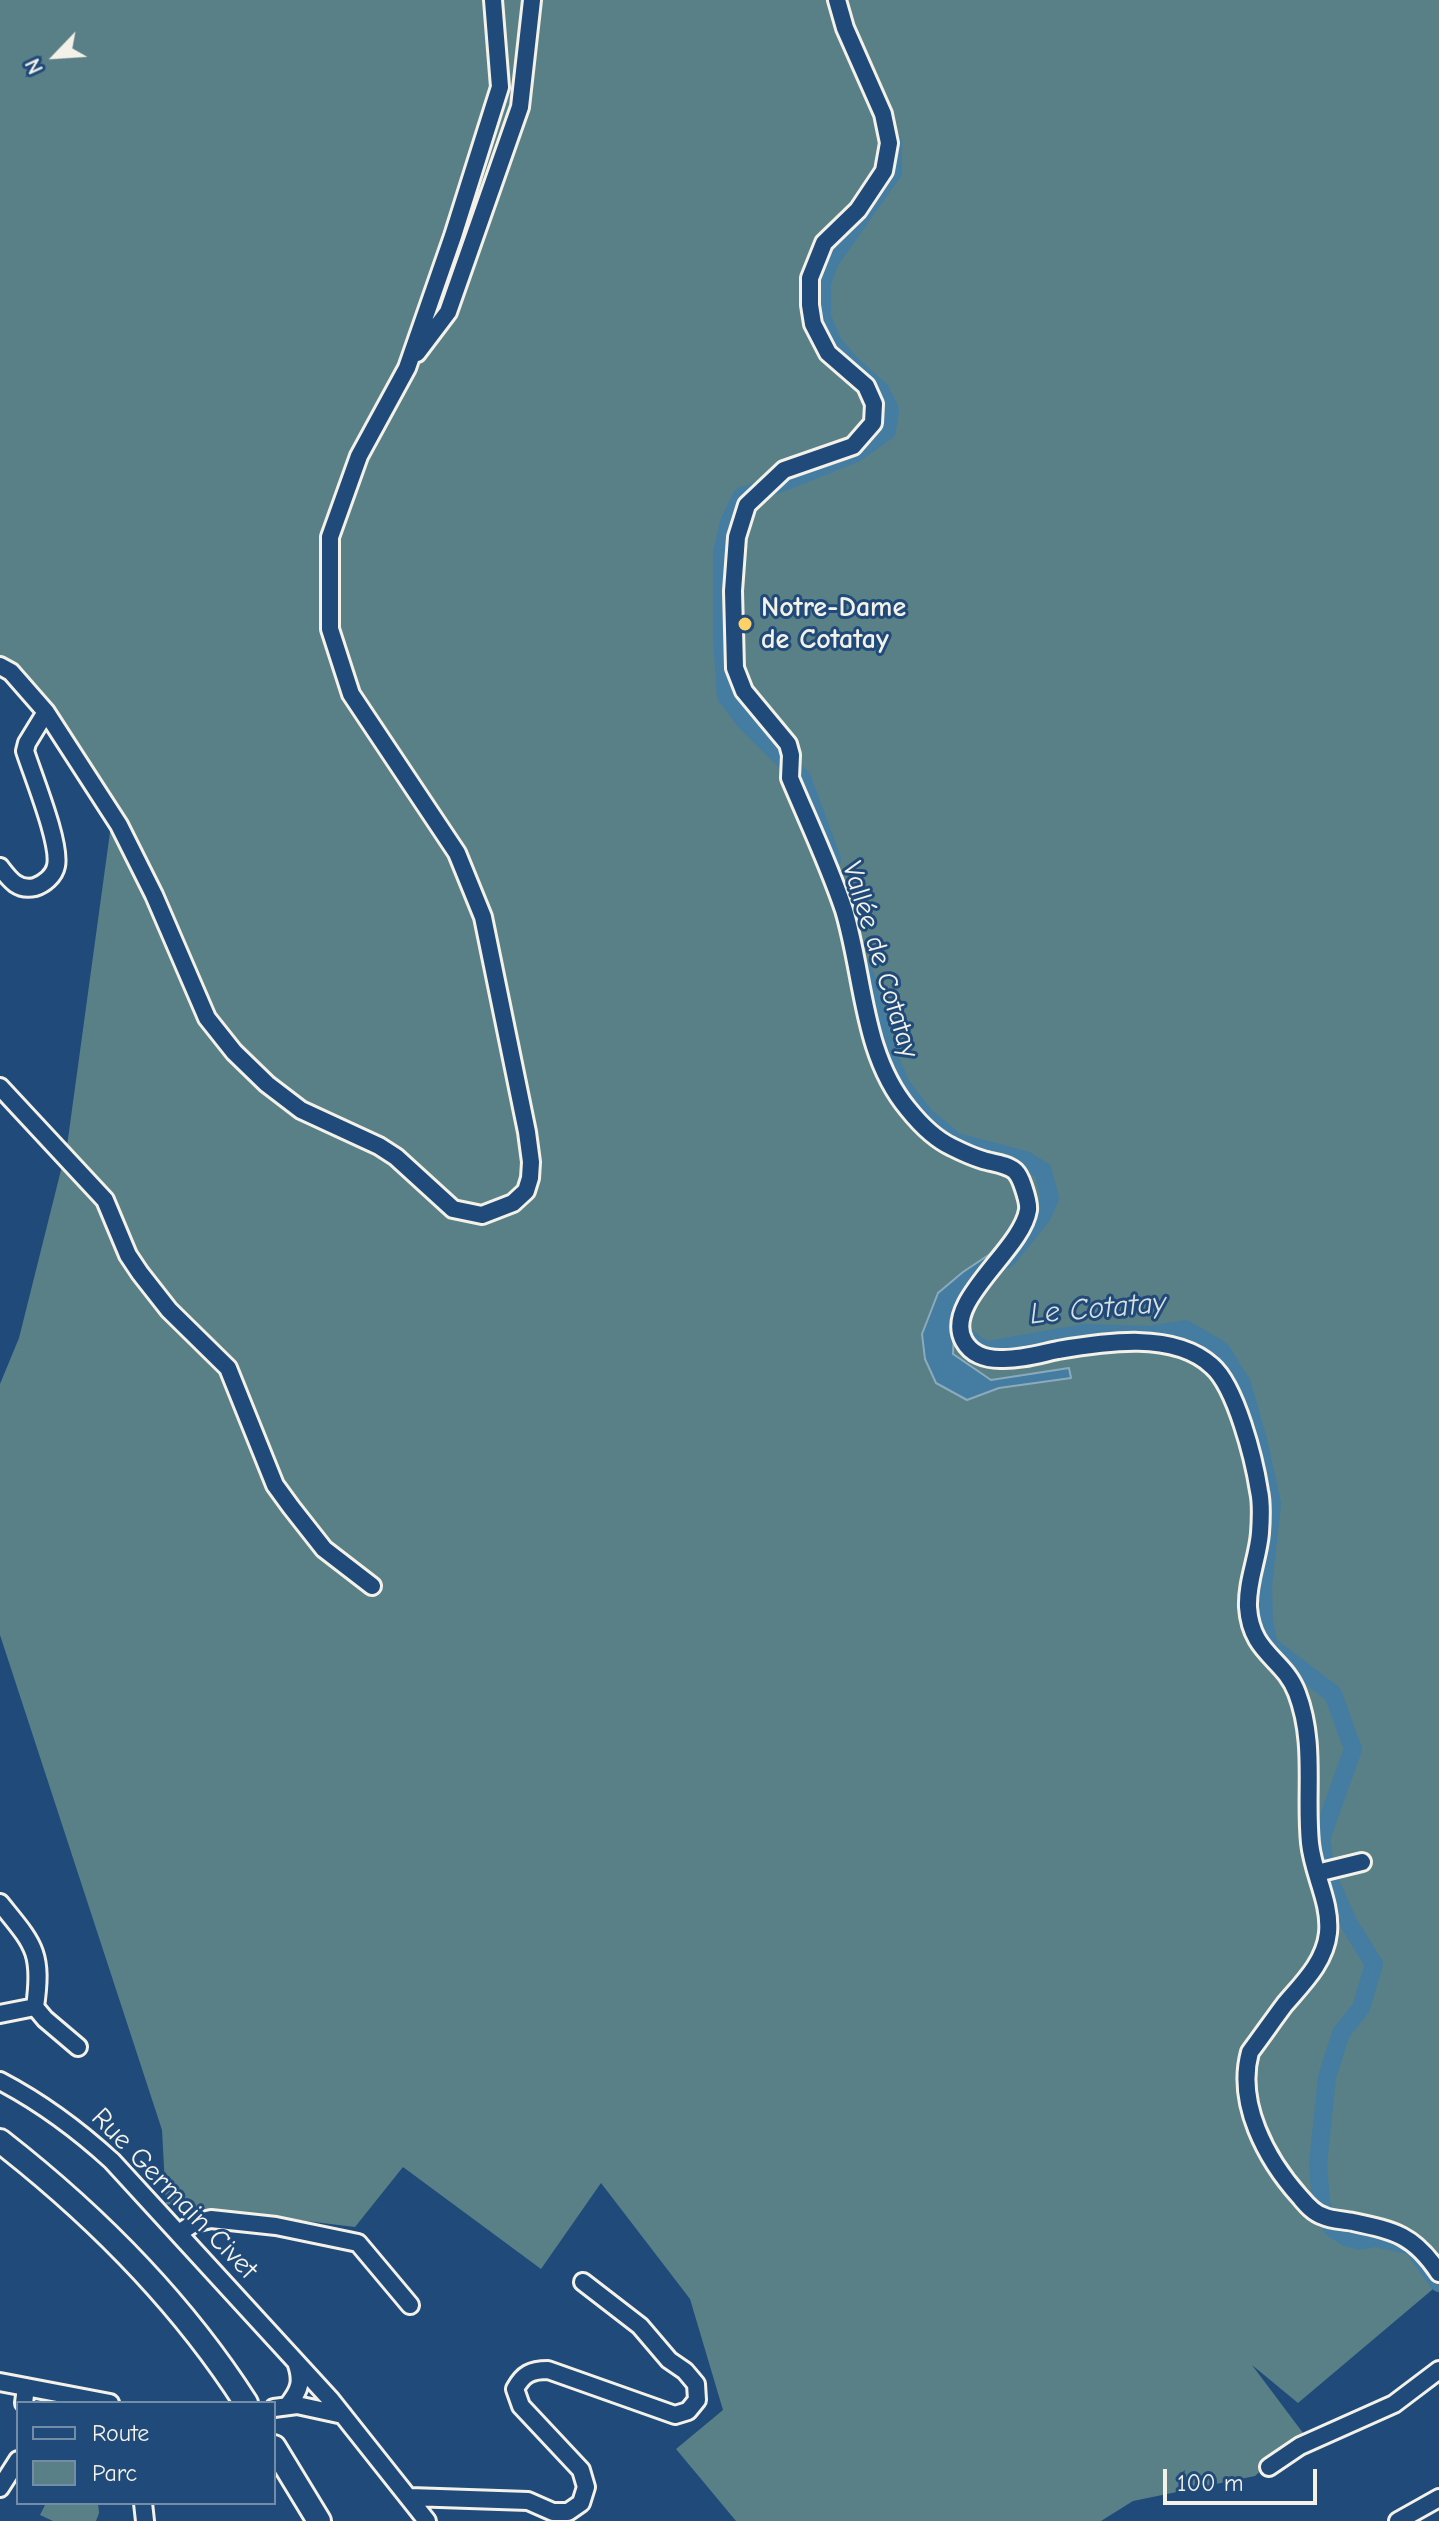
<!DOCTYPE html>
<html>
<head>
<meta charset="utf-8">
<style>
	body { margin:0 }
	#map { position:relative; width:1439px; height:2521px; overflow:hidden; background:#1f4a7a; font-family:"Comic Neue",sans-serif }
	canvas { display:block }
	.legend { position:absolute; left:16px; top:2401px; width:260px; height:104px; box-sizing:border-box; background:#1f4a7a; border:2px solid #748da6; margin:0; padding:10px 14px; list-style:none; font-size:24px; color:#f4f1e8 }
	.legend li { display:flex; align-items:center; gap:16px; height:40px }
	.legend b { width:40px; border:2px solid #748da6 }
	.north { position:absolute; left:16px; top:16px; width:80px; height:80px; -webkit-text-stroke:6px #1f4a7a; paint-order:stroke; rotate:245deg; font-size:22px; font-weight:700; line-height:32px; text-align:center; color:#f4f1e8 }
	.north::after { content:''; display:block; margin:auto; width:28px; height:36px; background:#f4f1e8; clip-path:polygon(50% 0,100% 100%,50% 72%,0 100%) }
	.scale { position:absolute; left:1163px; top:2469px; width:154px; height:36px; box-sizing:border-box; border:4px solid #f4f1e8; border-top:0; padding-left:10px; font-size:24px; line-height:28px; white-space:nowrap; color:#f4f1e8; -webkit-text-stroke:6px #1f4a7a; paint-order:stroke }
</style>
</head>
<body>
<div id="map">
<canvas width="1439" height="2521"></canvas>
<ul class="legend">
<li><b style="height:10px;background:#1f4a7a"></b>Route</li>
<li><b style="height:22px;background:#588086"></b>Parc</li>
</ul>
<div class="north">N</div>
<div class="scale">100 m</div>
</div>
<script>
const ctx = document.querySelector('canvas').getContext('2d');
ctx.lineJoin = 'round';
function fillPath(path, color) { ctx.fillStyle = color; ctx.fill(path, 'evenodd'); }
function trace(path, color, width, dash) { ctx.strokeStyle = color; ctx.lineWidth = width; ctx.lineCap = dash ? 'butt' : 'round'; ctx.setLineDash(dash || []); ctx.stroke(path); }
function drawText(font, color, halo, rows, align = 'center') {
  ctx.font = font + ' "Comic Neue",sans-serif'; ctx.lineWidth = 6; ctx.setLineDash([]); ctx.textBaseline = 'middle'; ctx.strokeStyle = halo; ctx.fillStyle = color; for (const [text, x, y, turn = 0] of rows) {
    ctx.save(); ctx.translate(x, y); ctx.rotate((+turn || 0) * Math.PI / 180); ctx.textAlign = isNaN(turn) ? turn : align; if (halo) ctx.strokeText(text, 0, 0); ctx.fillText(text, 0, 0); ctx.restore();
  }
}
fillPath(new Path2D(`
	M 0,0 L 1439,0 L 1439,2284 L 1298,2403 L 1252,2365 L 1303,2433 L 1255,2476 L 1133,2501 L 1101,2521 L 736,2521 L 676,2449 L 723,2410 L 690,2299 L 601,2183 L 541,2269 L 403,2167 L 355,2227 L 166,2204 L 162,2130 L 0,1635 L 0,1384 L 19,1338 L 67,1146 L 111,825 L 46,726 L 0,675 Z
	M 46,2503 L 98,2503 L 99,2513 L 96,2521 L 53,2521 L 40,2515 Z`), '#588086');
const water = new Path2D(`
	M 1002,1240 L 1005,1240 L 955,1307 L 953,1354 L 991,1380 L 1069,1368 L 1071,1378 L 999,1388 L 967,1400 L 936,1383 L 925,1359 L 922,1334 L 938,1293 L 963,1272 L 990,1254 Z`);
fillPath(water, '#457ca1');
trace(water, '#8babbd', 2);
trace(new Path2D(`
	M 832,859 L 802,778 L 745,721 L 726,696 L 722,639 L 722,553 L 729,522 L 742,496 L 779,484 L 854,454 L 887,431 L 890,410 L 881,391 L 851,364 L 833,343 L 822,317 L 822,283 L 830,261 L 893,172 L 893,142
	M 863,968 L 885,1047 L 901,1085 L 925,1116 L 956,1142 L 1025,1160 L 1043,1171 L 1050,1198 L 1042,1216 L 1007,1259
	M 970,1339 L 976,1345 L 987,1350 L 1084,1333 L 1150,1335 L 1185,1329 L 1221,1350 L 1242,1384 L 1259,1444 L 1272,1504 L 1263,1585 L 1264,1622 L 1269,1645 L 1333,1694 L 1353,1749 L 1321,1839 L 1327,1874 L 1348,1922 L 1374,1964 L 1361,2008 L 1341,2033 L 1327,2077 L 1318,2164 L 1321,2203 L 1332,2228 L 1346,2237 L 1360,2241 L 1376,2238 L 1412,2246 L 1439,2283`), '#457ca1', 18);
const minor = new Path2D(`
	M 837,0 L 845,28 L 883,114 L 889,143 L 884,171 L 858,210 L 824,243 L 810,278 L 810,305 L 813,324 L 828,353 L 866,386 L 874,404 L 873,423 L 853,446 L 784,470 L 747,505 L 737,537 L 733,591 L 735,668 L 744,691 L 788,744 L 791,755 L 790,778 C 808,821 829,865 844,910 C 864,976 862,1054 908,1109 C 920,1124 935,1139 952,1147 C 962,1152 973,1157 983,1160 C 993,1163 1007,1164 1015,1171 C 1019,1175 1021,1180 1023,1186 C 1025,1192 1029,1203 1028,1210 C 1022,1250 942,1302 964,1341 C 971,1354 985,1359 1000,1359 C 1019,1360 1039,1354 1058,1350 C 1105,1342 1174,1331 1212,1366 C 1236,1387 1254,1459 1259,1491 C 1262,1504 1261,1519 1260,1533 C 1258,1558 1247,1581 1248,1607 C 1251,1654 1284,1658 1297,1693 C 1316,1743 1305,1792 1310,1843 C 1313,1874 1331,1902 1328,1933 C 1325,1962 1303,1983 1285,2004 C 1273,2020 1262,2036 1250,2052 C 1236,2103 1266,2159 1300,2197 C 1306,2204 1313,2213 1323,2216 C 1331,2220 1343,2220 1353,2222 C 1395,2231 1414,2235 1439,2273
	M 417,353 L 448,312 L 520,107 L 532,0
	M 0,666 L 11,672 L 46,712 L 119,825 L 154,895 L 207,1018 L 234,1052 L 267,1084 L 301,1110 L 379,1146 L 396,1157 L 453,1209 L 482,1215 L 513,1203 L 526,1191 L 530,1178 L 531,1162 L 527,1132 L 483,917 L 457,853 L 351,694 L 330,629 L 330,537 L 359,456 L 407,368 L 453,236 L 500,87 L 493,0
	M 0,867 C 10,880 18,891 35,887 C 44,884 54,876 56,866 C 61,844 33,776 25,751 L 27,743 L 46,712
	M 0,1087 L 105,1200 L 128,1255 L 140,1273 L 169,1310 L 228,1368 L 275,1485 L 291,1507 L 324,1549 L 372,1586
	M 1317,1873 L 1362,1862
	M 0,1903 C 33,1944 43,1951 35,2007
	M 0,2014 L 35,2007 L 45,2019 L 78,2047
	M 0,2081 C 42,2103 77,2129 112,2161 L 331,2400 L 427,2521
	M 179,2233 L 194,2223 L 211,2219 L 276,2226 L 358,2243 L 410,2305
	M 0,2382 L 110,2403
	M 24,2403 L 26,2387
	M 288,2405 C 300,2390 303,2381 296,2362
	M 274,2408 L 297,2405 L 343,2415
	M 1269,2467 L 1300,2446 L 1394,2404 L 1439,2370
	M 0,2488 L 18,2460
	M 410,2497 L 528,2501 L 553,2512 L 568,2512 L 581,2503 L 586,2487 L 581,2470 L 521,2406 L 515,2389 C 523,2374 531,2370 548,2370 L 675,2415 L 688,2411 L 697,2400 L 696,2384 L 685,2371 L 669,2360 L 640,2326 L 583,2282
	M 143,2503 L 145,2521
	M 1398,2521 L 1439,2498`);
const highway = new Path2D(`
	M 0,2141 C 96,2216 180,2300 246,2403
	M 274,2447 L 319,2521`);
trace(minor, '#f4f1e8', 22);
trace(highway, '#f4f1e8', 28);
trace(minor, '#1f4a7a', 16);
trace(highway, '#1f4a7a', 22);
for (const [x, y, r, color] of [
	[745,624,8,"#ffd166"]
]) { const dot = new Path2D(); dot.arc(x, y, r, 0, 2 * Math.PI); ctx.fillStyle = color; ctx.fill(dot); trace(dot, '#1f4a7a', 3); }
drawText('bold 28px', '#f4f1e8', '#1f4a7a', [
	["Notre-Dame",761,608],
	["de Cotatay",761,640]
], 'left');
drawText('28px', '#f4f1e8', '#1f4a7a', [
	["Vallée de Cotatay",880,960,73],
	["Rue Germain Civet",174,2194,46]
]);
drawText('italic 30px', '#dadfdd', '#1f4a7a', [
	["Le Cotatay",1098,1309,-5]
]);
</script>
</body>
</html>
